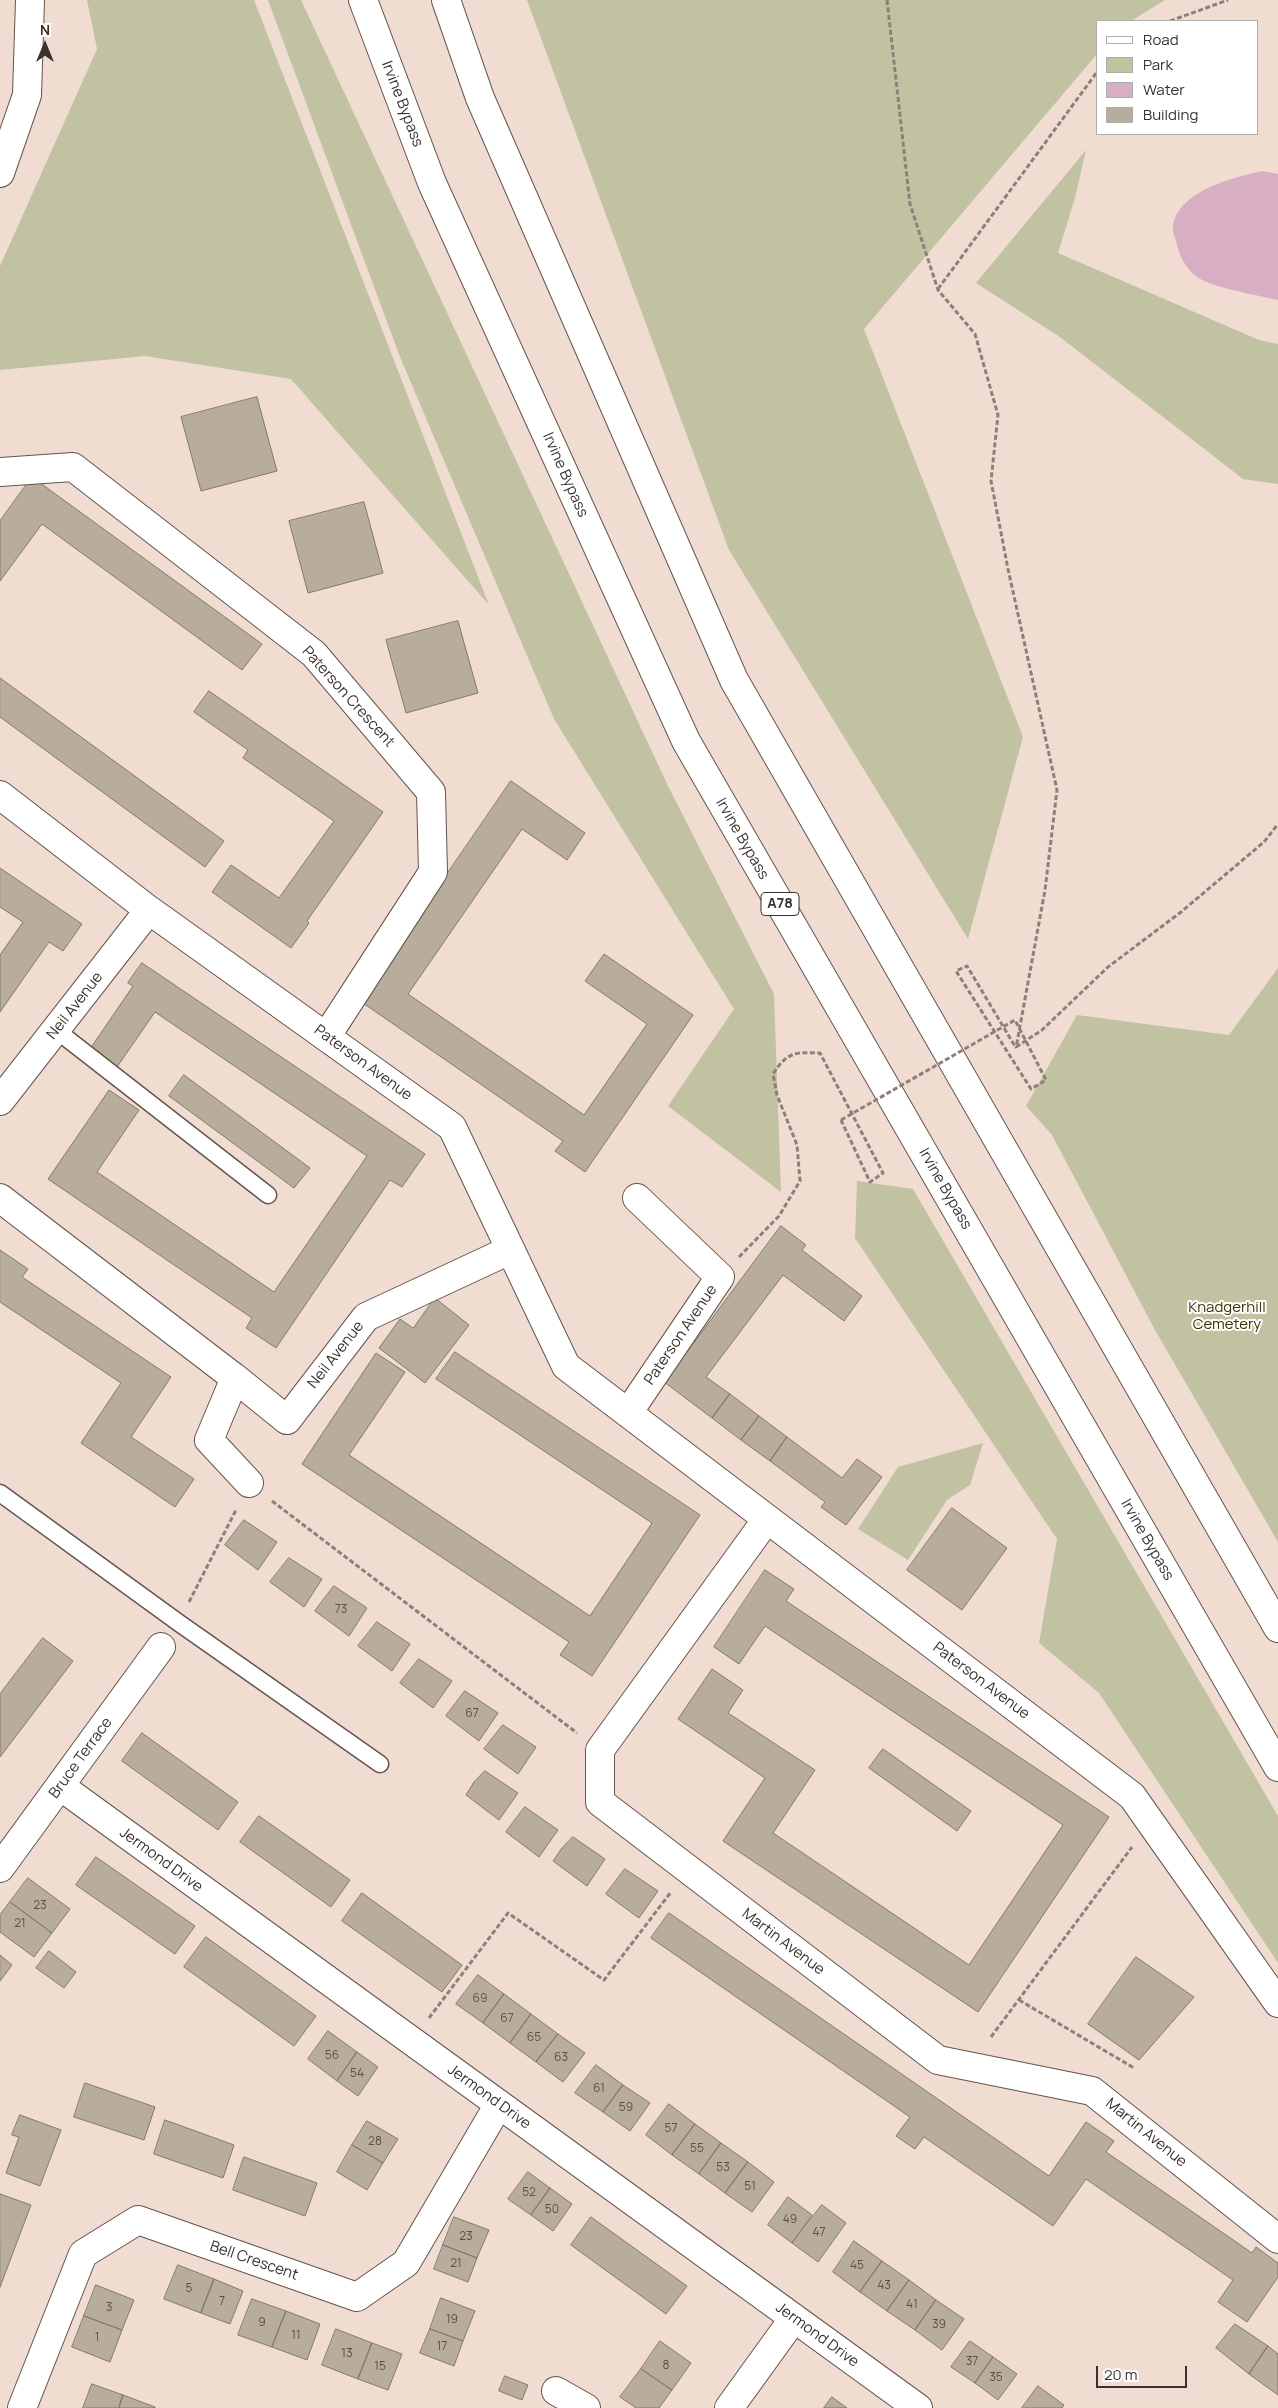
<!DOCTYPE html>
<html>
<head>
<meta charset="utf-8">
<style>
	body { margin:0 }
	#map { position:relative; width:1278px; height:2408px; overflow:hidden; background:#f1dcd2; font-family:Manrope,sans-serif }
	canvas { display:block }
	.legend { position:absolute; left:1096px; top:20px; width:162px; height:115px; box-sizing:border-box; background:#fff; border:1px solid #b0adab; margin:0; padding:6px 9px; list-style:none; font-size:15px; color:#39312d }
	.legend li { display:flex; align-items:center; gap:10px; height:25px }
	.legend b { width:25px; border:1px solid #b0adab }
	.north { position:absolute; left:20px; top:20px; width:50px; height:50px; -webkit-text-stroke:4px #fff; paint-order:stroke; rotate:0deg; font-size:14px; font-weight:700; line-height:20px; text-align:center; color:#39312d }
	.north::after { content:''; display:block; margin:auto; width:18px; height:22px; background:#39312d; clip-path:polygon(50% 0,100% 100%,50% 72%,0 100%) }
	.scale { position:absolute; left:1096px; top:2366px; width:91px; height:22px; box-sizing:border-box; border:2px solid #39312d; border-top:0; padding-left:6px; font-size:15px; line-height:18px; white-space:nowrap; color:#39312d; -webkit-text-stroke:4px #fff; paint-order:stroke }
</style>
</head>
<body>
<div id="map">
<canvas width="1278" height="2408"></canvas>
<ul class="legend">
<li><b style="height:6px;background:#fff"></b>Road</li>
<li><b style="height:14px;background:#c0c2a2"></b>Park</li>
<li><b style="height:14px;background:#d8aec2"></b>Water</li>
<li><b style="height:14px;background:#b8ad9c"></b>Building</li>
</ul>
<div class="north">N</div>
<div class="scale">20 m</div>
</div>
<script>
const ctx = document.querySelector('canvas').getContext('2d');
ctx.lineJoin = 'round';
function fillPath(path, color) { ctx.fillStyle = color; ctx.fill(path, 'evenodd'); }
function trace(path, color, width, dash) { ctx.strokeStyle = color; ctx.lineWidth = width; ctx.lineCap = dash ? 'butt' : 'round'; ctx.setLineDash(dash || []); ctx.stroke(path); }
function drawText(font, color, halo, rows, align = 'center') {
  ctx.font = font + ' Manrope,sans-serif'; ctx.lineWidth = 4; ctx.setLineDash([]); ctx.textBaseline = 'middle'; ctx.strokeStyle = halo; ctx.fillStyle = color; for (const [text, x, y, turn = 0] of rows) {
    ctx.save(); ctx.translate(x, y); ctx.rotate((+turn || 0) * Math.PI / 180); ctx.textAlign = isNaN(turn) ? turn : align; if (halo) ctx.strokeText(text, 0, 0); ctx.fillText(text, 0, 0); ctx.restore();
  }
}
fillPath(new Path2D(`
	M 87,0 L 254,0 L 489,605 L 291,379 L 145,356 L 0,370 L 0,266 L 97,49 Z
	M 268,0 L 301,0 L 669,788 L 774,994 L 781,1192 L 668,1106 L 734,1009 L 554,719 L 400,357 Z
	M 527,0 L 1165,0 L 1131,21 L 1097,21 L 1097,54 L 864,329 L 1023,737 L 968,939 L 729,550 Z
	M 1086,150 L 1075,198 L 1058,253 L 1259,340 L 1278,344 L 1278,484 L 1243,479 L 1060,337 L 976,283 Z
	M 1278,968 L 1278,1542 L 1155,1330 L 1052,1135 L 1026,1106 L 1077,1015 L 1229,1035 Z
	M 857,1181 L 913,1189 L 1278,1816 L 1278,1963 L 1099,1693 L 1039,1643 L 1057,1539 L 855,1238 Z
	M 983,1443 L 970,1485 L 947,1500 L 908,1560 L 858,1529 L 898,1467 Z`), '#c0c2a2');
fillPath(new Path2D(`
	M 1262,171 L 1278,174 L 1278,300 C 1257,295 1213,288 1197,277 C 1185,268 1179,255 1176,241 C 1175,237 1172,231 1173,226 C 1179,190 1233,178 1262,171 Z`), '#d8aec2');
const building = new Path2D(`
	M 257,397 L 277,471 L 201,491 L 181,417 Z
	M 32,477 L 262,644 L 242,670 L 42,524 L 0,581 L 0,521 Z
	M 364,502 L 383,573 L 308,593 L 289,521 Z
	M 458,621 L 478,693 L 406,713 L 386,640 Z
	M 0,678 L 224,841 L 205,867 L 0,717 Z
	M 209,691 L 383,812 L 307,921 L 309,923 L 291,948 L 212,892 L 231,865 L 279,898 L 334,821 L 243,758 L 248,750 L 194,712 Z
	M 511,781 L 585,833 L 567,860 L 522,829 L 408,994 L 584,1115 L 647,1024 L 585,981 L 604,954 L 693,1015 L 585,1172 L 555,1151 L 563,1141 L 360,1001 Z
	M 0,868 L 82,924 L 63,951 L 49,942 L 0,1012 L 0,955 L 23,922 L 0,907 Z
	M 142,963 L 425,1154 L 402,1187 L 390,1180 L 276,1348 L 246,1328 L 252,1318 L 48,1179 L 109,1090 L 139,1110 L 97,1172 L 274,1292 L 367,1156 L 155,1012 L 117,1067 L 90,1049 L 133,986 L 128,983 Z
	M 184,1075 L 310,1168 L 294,1188 L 169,1096 Z
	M 781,1226 L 806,1245 L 802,1250 L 862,1296 L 844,1321 L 783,1275 L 706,1377 L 730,1394 L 712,1418 L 659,1378 L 676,1354 L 682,1358 Z
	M 0,1250 L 28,1269 L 22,1277 L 171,1377 L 131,1437 L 194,1479 L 175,1507 L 81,1443 L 121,1383 L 0,1302 Z
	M 435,1298 L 469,1325 L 425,1383 L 379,1348 L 400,1319 L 413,1328 Z
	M 455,1352 L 700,1515 L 592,1676 L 560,1655 L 569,1642 L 302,1464 L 376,1353 L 405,1372 L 349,1455 L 590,1616 L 652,1523 L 436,1379 Z
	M 730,1394 L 759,1416 L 741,1440 L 712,1418 Z
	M 759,1416 L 787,1437 L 770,1461 L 741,1440 Z
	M 787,1437 L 842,1478 L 857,1459 L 882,1477 L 846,1525 L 821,1507 L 825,1502 L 770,1461 Z
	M 952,1508 L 1007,1548 L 962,1610 L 907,1570 Z
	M 244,1520 L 277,1542 L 258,1570 L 225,1545 Z
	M 289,1558 L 322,1579 L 304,1607 L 270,1582 Z
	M 765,1570 L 794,1589 L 786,1601 L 1109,1817 L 978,2012 L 723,1841 L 765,1778 L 678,1719 L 712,1669 L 743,1690 L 728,1713 L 815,1770 L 773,1833 L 969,1965 L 1063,1825 L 765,1626 L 739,1664 L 714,1647 Z
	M 334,1586 L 367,1608 L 349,1636 L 315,1611 Z
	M 377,1622 L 410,1644 L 392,1671 L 358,1646 Z
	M 43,1638 L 73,1661 L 0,1757 L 0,1694 Z
	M 419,1659 L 452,1681 L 433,1708 L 400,1683 Z
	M 465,1691 L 498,1713 L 479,1741 L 446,1716 Z
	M 503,1725 L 536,1747 L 518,1774 L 484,1749 Z
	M 142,1733 L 238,1802 L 218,1830 L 122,1761 Z
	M 883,1749 L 971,1811 L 957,1831 L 869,1768 Z
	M 485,1771 L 518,1793 L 499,1820 L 466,1795 L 474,1782 Z
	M 525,1807 L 558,1830 L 539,1857 L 506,1832 Z
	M 259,1816 L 350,1880 L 331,1907 L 240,1842 Z
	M 573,1837 L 605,1859 L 587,1886 L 553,1861 L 562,1848 Z
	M 96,1857 L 195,1926 L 175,1954 L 76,1885 Z
	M 625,1869 L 658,1891 L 639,1918 L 606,1894 Z
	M 28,1878 L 70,1909 L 52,1933 L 10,1902 Z
	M 362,1893 L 462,1965 L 442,1992 L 342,1921 Z
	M 10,1902 L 52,1933 L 34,1957 L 0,1932 L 0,1915 Z
	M 669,1913 L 1049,2176 L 1086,2122 L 1114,2141 L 1106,2152 L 1252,2253 L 1256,2247 L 1278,2263 L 1278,2277 L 1247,2322 L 1218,2302 L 1233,2280 L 1086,2179 L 1053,2226 L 924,2137 L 915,2149 L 896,2136 L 910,2117 L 651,1938 Z
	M 206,1937 L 316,2016 L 294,2046 L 184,1967 Z
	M 49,1951 L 76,1972 L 64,1988 L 36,1968 Z
	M 0,1955 L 12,1965 L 0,1981 Z
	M 1136,1957 L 1194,1997 L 1139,2060 L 1088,2024 Z
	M 478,1975 L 504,1994 L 483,2023 L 456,2004 Z
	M 504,1994 L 531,2014 L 510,2043 L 483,2023 Z
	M 531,2014 L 558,2034 L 536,2062 L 510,2043 Z
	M 328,2031 L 357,2052 L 337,2081 L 308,2059 Z
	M 558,2034 L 585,2053 L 563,2082 L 536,2062 Z
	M 357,2052 L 378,2067 L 358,2096 L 337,2081 Z
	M 596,2065 L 623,2085 L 603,2112 L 575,2093 Z
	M 85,2083 L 155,2107 L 144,2140 L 74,2117 Z
	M 623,2085 L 650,2103 L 630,2131 L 603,2112 Z
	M 669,2104 L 695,2124 L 672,2155 L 646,2135 Z
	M 20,2115 L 61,2130 L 40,2186 L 6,2173 L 19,2137 L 12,2135 Z
	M 165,2120 L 234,2145 L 223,2178 L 154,2154 Z
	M 367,2121 L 398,2139 L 383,2163 L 352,2145 Z
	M 695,2124 L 721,2143 L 699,2174 L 672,2155 Z
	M 721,2143 L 748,2162 L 725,2193 L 699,2174 Z
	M 352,2145 L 383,2163 L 367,2190 L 337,2172 Z
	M 244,2157 L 317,2183 L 305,2216 L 233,2190 Z
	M 748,2162 L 774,2182 L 752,2212 L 725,2193 Z
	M 528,2172 L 550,2188 L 531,2215 L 508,2199 Z
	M 550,2188 L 572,2204 L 553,2231 L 531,2215 Z
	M 0,2194 L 31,2205 L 0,2287 Z
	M 788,2197 L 812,2215 L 792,2243 L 768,2225 Z
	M 822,2205 L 846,2223 L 818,2262 L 792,2243 Z
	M 454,2217 L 489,2230 L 477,2258 L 443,2245 Z
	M 591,2217 L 687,2286 L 666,2314 L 571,2245 Z
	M 854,2241 L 882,2261 L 860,2292 L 833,2272 Z
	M 443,2245 L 477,2258 L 468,2282 L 434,2269 Z
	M 882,2261 L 909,2280 L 887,2311 L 860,2292 Z
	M 178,2265 L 214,2279 L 201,2313 L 164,2299 Z
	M 214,2279 L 243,2291 L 230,2324 L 201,2313 Z
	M 909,2280 L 936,2300 L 915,2330 L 887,2311 Z
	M 96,2285 L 134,2300 L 122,2330 L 84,2316 Z
	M 441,2298 L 475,2311 L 463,2341 L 430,2329 Z
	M 252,2299 L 286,2311 L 272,2347 L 238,2335 Z
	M 936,2300 L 964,2319 L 942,2350 L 915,2330 Z
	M 286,2311 L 320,2324 L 307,2360 L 272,2347 Z
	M 84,2316 L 122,2330 L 110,2362 L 72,2347 Z
	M 1235,2324 L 1268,2346 L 1249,2374 L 1216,2348 Z
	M 336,2329 L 372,2343 L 358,2379 L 322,2365 Z
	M 430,2329 L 463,2341 L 454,2366 L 420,2353 Z
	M 660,2341 L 691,2363 L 672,2390 L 641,2369 Z
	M 970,2341 L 993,2357 L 975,2383 L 951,2367 Z
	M 372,2343 L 402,2354 L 388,2390 L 358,2379 Z
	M 1268,2346 L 1278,2354 L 1278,2395 L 1249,2374 Z
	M 993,2357 L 1017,2374 L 998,2400 L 975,2383 Z
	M 641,2369 L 672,2390 L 659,2408 L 636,2408 L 620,2397 Z
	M 505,2376 L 528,2385 L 522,2400 L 499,2391 Z
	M 92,2384 L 123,2395 L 119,2408 L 83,2408 Z
	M 1038,2386 L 1064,2405 L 1062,2408 L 1022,2408 Z
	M 123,2395 L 155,2407 L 155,2408 L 119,2408 Z
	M 832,2397 L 847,2408 L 824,2408 Z`);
fillPath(building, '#b8ad9c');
trace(building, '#837969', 1);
const lane = new Path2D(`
	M 56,1030 L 268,1195
	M 0,1493 L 179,1623 L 380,1764`);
const street = new Path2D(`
	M 0,173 L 27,95 L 30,0
	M 0,472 L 73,467 L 314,654 L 431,792 L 433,872 L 326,1037
	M 0,795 L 149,910 L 452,1127 L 566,1366 L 1132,1796 L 1278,2003
	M 0,1101 L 149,910
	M 0,1198 L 235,1378 L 287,1420 L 366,1317 L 510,1250
	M 235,1378 L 209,1440 L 249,1483
	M 628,1413 L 720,1277 L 637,1198
	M 767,1519 L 600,1750 L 600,1802 L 938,2060 L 1092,2091 L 1278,2239
	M 60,1786 L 918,2408
	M 0,1868 L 161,1647
	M 556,2391 L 586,2408
	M 22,2408 L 83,2254 L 138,2220 L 357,2297 L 406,2263 L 499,2104
	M 729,2408 L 794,2318`);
const highway = new Path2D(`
	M 363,0 L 432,183 L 686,741 L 1278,1767
	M 446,0 L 480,98 L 734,680 L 1278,1628`);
trace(lane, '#65544c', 19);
trace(street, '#65544c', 30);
trace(highway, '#65544c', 30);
trace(new Path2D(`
	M 887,0 L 910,204 L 938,290 L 975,334 L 998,415 L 991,481 L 1008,569 L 1057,790 L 1045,890 L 1016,1048
	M 1170,21 L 1228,0
	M 938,289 L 1097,72
	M 1016,1047 L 1042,1030 L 1108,967 L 1181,912 L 1264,842 L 1278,824
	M 739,1257 L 779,1216 L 800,1181 L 797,1145 L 777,1095 L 773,1074 C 787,1052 795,1052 820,1053 L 883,1173 L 870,1182 L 841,1120
	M 272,1501 L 577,1733
	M 189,1602 L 236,1510
	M 1019,2000 L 1134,2068
	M 429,2018 L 508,1913 L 604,1980 L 671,1892
	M 991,2037 L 1132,1847`), '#8e8079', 3, [5, 2.5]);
trace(lane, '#fff', 16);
trace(street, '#fff', 28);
trace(highway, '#fff', 28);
trace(new Path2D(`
	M 841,1120 L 1015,1020 L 1046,1080 L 1031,1089 L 956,971 L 967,966 L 1016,1048`), '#8e8079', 3, [5, 2.5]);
drawText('12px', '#595049', null, [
	["73",341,1610],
	["67",472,1714],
	["23",40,1906],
	["21",20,1924],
	["69",480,1999],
	["67",507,2019],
	["65",534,2038],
	["56",332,2056],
	["63",561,2058],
	["54",357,2074],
	["61",599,2089],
	["59",626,2108],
	["57",671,2129],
	["28",375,2142],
	["55",697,2149],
	["53",723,2168],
	["51",750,2187],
	["52",529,2193],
	["50",552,2210],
	["49",790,2220],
	["47",819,2233],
	["23",466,2237],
	["21",456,2264],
	["45",857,2266],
	["43",884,2286],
	["5",189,2289],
	["7",222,2302],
	["41",912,2305],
	["3",109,2308],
	["19",452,2320],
	["9",262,2323],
	["39",939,2325],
	["11",296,2336],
	["1",97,2338],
	["17",442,2347],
	["13",347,2354],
	["37",972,2362],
	["8",666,2366],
	["15",380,2367],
	["35",996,2378]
]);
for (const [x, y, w] of [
	[780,904,38]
]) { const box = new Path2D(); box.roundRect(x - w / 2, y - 11.5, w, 23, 4); ctx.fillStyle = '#fff'; ctx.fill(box); trace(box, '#39312d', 1); }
drawText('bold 14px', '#39312d', null, [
	["A78",780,904]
]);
drawText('15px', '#39312d', '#fff', [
	["Irvine Bypass",402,104,69],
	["Irvine Bypass",565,475,66],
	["Paterson Crescent",348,697,48],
	["Irvine Bypass",742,839,60],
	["Neil Avenue",75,1006,-52],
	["Paterson Avenue",363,1063,36],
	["Irvine Bypass",945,1189,60],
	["Paterson Avenue",681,1335,-56],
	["Neil Avenue",336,1355,-52],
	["Irvine Bypass",1147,1540,60],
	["Paterson Avenue",981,1681,37],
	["Bruce Terrace",81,1758,-54],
	["Jermond Drive",161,1860,36],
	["Martin Avenue",783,1942,37],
	["Jermond Drive",489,2097,36],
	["Martin Avenue",1146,2133,39],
	["Bell Crescent",254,2261,19],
	["Jermond Drive",817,2335,36]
]);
drawText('15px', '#363603', '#fff', [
	["Knadgerhill",1227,1308],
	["Cemetery",1227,1325]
]);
</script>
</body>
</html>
